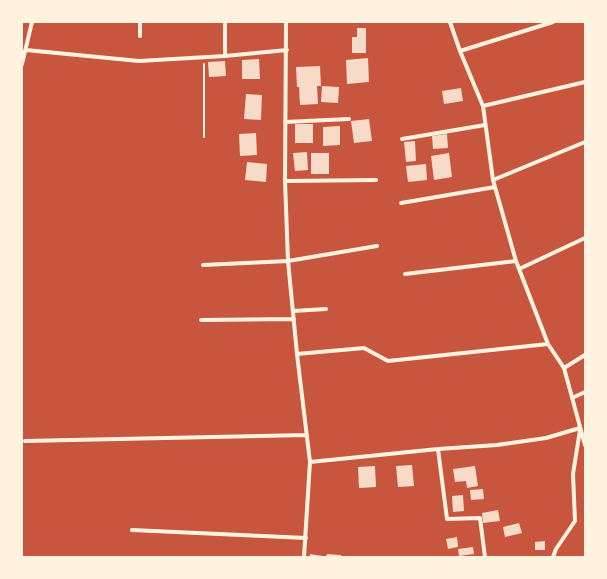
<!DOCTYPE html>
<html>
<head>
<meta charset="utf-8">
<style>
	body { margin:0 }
	#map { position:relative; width:607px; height:579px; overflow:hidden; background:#c8553d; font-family:Bitter,serif }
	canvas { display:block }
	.frame { position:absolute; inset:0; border:23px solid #fff3e0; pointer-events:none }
</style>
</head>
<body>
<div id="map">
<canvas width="607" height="579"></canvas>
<div class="frame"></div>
</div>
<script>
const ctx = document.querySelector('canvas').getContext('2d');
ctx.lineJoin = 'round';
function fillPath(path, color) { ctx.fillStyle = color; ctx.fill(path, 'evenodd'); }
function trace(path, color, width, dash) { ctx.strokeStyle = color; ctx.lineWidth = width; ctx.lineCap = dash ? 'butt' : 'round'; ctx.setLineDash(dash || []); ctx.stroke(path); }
fillPath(new Path2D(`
	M 357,28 L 366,28 L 366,53 L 352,53 L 352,37 L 357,37 Z
	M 368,58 L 369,82 L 347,84 L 346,60 Z
	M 259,59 L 260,79 L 242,79 L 242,60 Z
	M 225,61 L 226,76 L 209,77 L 208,62 Z
	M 320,66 L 321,86 L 317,86 L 318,104 L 300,105 L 299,87 L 297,87 L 296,67 Z
	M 322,86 L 339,87 L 338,103 L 321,102 Z
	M 461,88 L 463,101 L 444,104 L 442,91 Z
	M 246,94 L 262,95 L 261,120 L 244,119 Z
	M 369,119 L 372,141 L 354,143 L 351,121 Z
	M 295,124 L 313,124 L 313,143 L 295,143 Z
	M 340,126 L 340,145 L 323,146 L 323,127 Z
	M 256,133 L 257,155 L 240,156 L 239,134 Z
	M 447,134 L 448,148 L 433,149 L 432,136 Z
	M 415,141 L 416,161 L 406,162 L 404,142 Z
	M 307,152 L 308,170 L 295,171 L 293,153 Z
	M 311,153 L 329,153 L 329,174 L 311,174 Z
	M 449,153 L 452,177 L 434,180 L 431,156 Z
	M 247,162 L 267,164 L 266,182 L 245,180 Z
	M 426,164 L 427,180 L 408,182 L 406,166 Z
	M 412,465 L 414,486 L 398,487 L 396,466 Z
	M 375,466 L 376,487 L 359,488 L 358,467 Z
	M 475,466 L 478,486 L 467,488 L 466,481 L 455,482 L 453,469 Z
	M 483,489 L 484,499 L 471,500 L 470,490 Z
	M 463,495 L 464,511 L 453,512 L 452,496 Z
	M 498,510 L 500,521 L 483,523 L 482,513 Z
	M 519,523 L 522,533 L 505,537 L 503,527 Z
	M 457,537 L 458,547 L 448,549 L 446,539 Z
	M 545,541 L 545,550 L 535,550 L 535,542 Z
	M 473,547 L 474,554 L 459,556 L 458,549 Z
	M 310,554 L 323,556 L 323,557 L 310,557 Z
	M 327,554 L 341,555 L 341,557 L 326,557 Z`), '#f7dbc8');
trace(new Path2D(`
	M 204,137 L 204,64`), '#fff3e0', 2);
trace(new Path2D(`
	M 286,22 L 285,181 L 288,261 L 297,354 L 310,462 L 304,557
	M 450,22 L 460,51 L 483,106 L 493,180 L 516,261 L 548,344 L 564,368 L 585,445
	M 140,36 L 140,22
	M 26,50 L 139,61 L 225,56 L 287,50
	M 460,51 L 553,22
	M 225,56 L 225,22
	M 22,64 L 32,22
	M 483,106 L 585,82
	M 285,122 L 349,119
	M 402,139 L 485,125
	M 493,180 L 585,142
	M 285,181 L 376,180
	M 401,203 L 495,187
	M 203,265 L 288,261 L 377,246
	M 519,269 L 585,238
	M 405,274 L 516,261
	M 293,311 L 326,309
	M 201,320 L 294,319
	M 297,354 L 364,348 L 388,361 L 548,344
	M 564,368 L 585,355
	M 572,398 L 585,392
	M 25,441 L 306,435
	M 438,449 L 447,519 L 480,518 L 485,557
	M 310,462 L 438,449 L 497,445 L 546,438 L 580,428
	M 132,530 L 306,538
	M 553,557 L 556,549 L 575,521 L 573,474 L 580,430`), '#fff3e0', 4);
</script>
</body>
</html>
